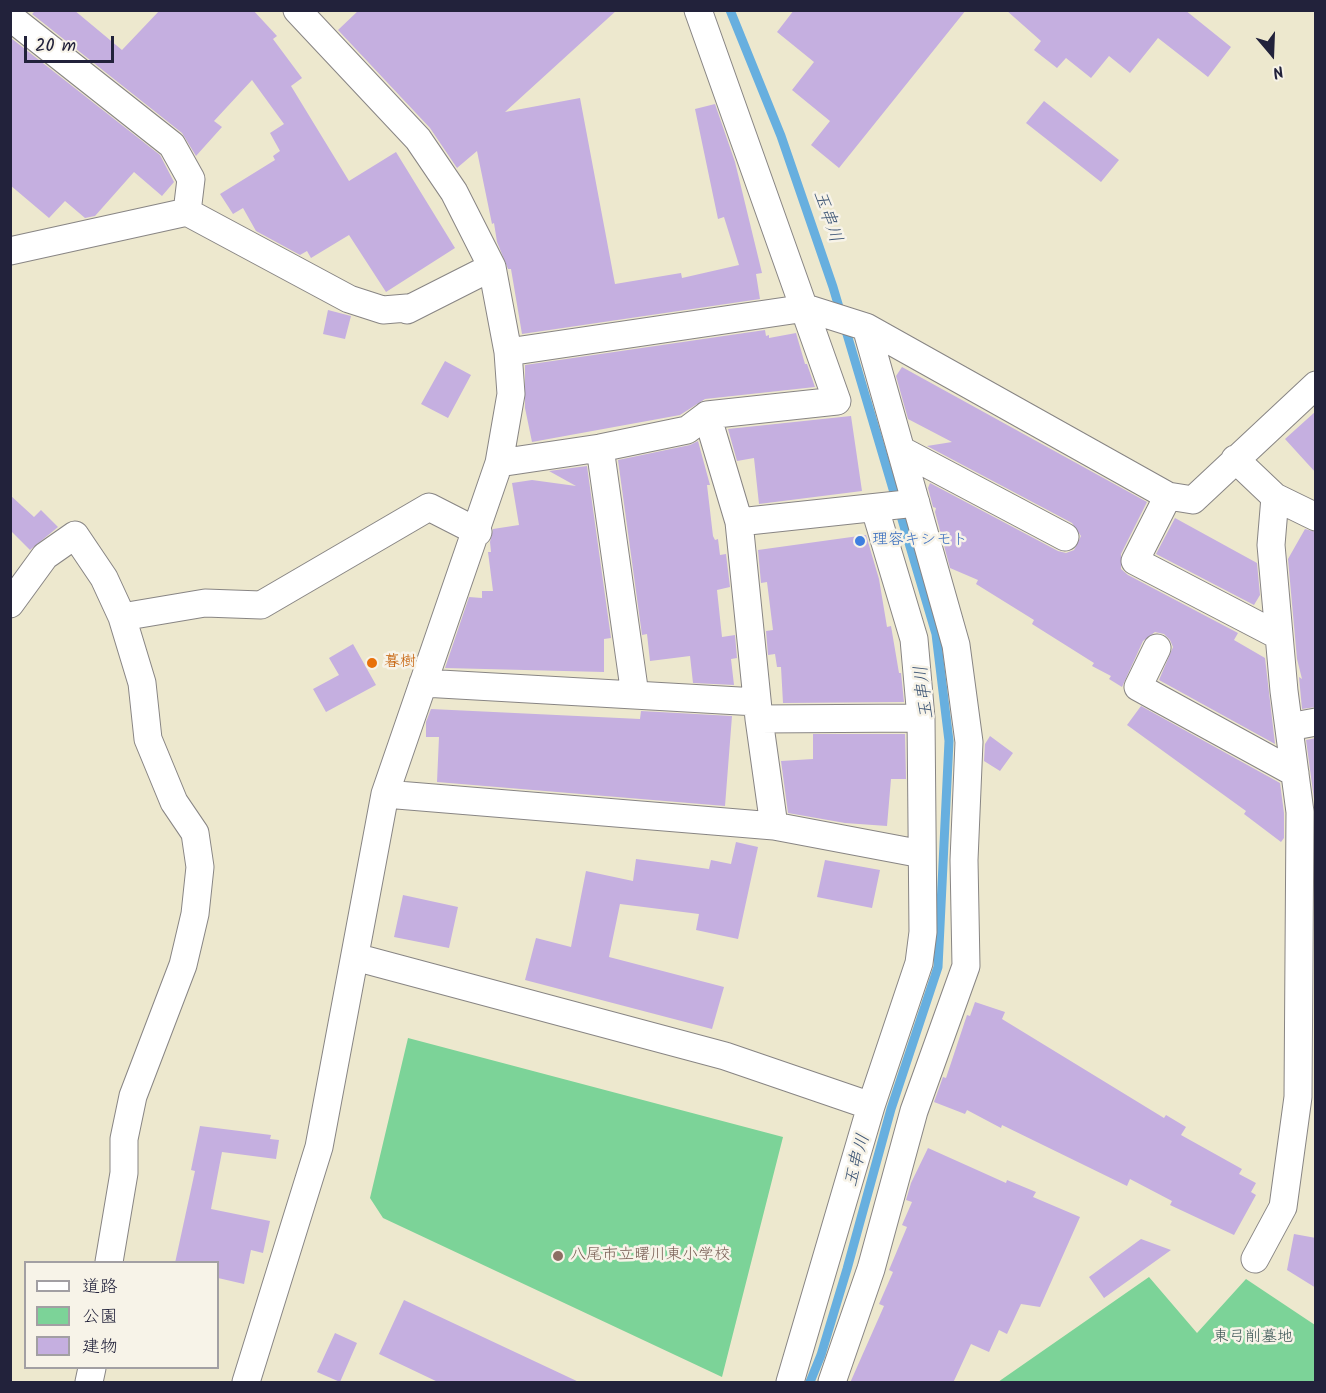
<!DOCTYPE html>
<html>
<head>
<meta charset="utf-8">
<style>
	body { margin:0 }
	#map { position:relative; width:1326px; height:1393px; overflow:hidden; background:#ede8ce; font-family:Kalam,"Klee One",sans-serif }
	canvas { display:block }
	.frame { position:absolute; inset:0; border:12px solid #22223b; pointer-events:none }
	.legend { position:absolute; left:24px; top:1261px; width:195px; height:108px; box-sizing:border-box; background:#f7f3e8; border:2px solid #a29fa3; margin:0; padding:8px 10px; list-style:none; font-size:18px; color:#22223b }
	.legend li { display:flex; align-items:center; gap:12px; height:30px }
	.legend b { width:30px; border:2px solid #a29fa3 }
	.north { position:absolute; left:1242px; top:24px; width:60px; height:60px; -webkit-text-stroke:4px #f7f3e8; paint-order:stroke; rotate:161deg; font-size:16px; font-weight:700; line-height:24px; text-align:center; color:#22223b }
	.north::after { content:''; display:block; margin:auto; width:21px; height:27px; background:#22223b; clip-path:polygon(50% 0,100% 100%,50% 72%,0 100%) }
	.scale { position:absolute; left:24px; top:36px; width:90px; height:27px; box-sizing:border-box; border:3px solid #22223b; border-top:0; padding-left:8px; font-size:18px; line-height:21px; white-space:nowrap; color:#22223b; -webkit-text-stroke:4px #f7f3e8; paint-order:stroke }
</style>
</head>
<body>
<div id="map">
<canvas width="1326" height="1393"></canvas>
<div class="frame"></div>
<ul class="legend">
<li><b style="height:8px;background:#fff"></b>道路</li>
<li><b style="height:16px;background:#7cd398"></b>公園</li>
<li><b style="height:16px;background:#c5afe0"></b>建物</li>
</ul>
<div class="north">N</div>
<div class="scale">20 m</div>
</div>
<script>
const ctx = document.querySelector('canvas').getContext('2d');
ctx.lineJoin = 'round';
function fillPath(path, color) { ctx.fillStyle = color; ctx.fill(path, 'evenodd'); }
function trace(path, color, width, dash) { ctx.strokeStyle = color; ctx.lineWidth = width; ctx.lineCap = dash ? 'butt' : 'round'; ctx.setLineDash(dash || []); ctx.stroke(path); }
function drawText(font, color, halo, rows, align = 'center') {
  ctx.font = font + ' Kalam,"Klee One",sans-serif'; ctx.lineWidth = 5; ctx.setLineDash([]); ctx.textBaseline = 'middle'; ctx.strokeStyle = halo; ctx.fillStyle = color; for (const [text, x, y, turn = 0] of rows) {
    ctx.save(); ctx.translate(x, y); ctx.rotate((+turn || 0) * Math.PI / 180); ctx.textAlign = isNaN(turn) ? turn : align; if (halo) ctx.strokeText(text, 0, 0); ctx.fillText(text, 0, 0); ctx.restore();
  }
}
fillPath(new Path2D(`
	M 408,1038 L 783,1137 L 722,1377 L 383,1218 L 370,1198 Z
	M 1149,1277 L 1197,1333 L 1246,1279 L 1315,1325 L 1315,1382 L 998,1382 Z`), '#7cd398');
trace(new Path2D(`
	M 730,10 L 781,136 L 833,287 L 936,634 L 949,741 L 938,967 L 891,1109 L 847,1269 L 821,1355 L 810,1382`), '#67afdf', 9);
fillPath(new Path2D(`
	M 36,10 L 74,10 L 122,50 L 160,10 L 253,10 L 277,36 L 273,39 L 302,78 L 291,86 L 349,181 L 396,152 L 455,248 L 386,292 L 349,235 L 311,258 L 307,251 L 300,255 L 256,231 L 243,208 L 233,214 L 220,194 L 275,160 L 273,156 L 280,151 L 270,133 L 284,124 L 252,80 L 214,121 L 222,127 L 196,156 L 182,133 L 32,14 Z
	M 359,10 L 617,10 L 505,112 L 580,98 L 615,284 L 681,273 L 682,278 L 739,265 L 724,217 L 718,219 L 695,109 L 715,104 L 735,162 L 762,273 L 756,274 L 760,299 L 522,334 L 511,269 L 508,269 L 497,242 L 494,223 L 492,224 L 477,151 L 457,168 L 430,128 L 338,30 Z
	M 794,10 L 966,10 L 839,168 L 811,145 L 830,121 L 792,90 L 814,62 L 777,32 Z
	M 1006,10 L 1185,10 L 1231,47 L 1208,77 L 1158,38 L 1130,73 L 1109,56 L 1091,78 L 1066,58 L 1057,68 L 1034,50 L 1041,41 Z
	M 11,38 L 160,155 L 174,182 L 162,196 L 134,172 L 95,216 L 85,218 L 65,201 L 49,218 L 10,185 Z
	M 1044,101 L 1119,160 L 1101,182 L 1026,123 Z
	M 328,310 L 351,316 L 345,339 L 323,334 Z
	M 765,330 L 766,336 L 769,335 L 769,338 L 796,333 L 805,364 L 807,364 L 815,387 L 705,399 L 680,415 L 532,442 L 525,408 L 525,365 Z
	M 445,361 L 471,375 L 448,418 L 421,404 Z
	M 902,367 L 1147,502 L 1121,554 L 1121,569 L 1128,575 L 1238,633 L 1234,640 L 1265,658 L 1275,744 L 1159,680 L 1173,647 L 1170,640 L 1164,634 L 1155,632 L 1143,641 L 1122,687 L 1109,679 L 1111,676 L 1092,666 L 1094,663 L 1032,624 L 1034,620 L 976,584 L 978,580 L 950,568 L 935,512 L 936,508 L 933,507 L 928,488 L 930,483 L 1058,551 L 1066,553 L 1074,550 L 1081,536 L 1072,523 L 927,446 L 952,442 L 908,419 L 896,376 Z
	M 1316,411 L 1316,473 L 1285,439 Z
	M 851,416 L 862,491 L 759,504 L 754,458 L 737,461 L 728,429 Z
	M 698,441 L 710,485 L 707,485 L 713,536 L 715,540 L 718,539 L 720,555 L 726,554 L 730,587 L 717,590 L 722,637 L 735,635 L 737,658 L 731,659 L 734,685 L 693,683 L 690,656 L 650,661 L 647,634 L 642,635 L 618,460 L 690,445 Z
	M 587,466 L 611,638 L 604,639 L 604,672 L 445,668 L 469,597 L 482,598 L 482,591 L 493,591 L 488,552 L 491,552 L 490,542 L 493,529 L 519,525 L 512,483 L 532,480 L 576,486 L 549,471 Z
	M 10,495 L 34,517 L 41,510 L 58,527 L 30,550 L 10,530 Z
	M 1175,518 L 1257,563 L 1260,595 L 1254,605 L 1156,554 Z
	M 1305,529 L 1316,532 L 1316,707 L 1302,709 L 1299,677 L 1302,679 L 1297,659 L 1288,559 Z
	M 866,535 L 879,579 L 887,627 L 891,626 L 899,673 L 901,673 L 904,702 L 783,703 L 781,667 L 777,667 L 775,654 L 768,655 L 766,631 L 773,630 L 767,582 L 761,583 L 758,550 Z
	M 353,644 L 376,685 L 326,712 L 313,689 L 339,675 L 329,658 Z
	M 1141,706 L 1280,783 L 1284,813 L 1284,838 L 1281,842 L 1244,814 L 1246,811 L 1127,725 Z
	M 431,709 L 640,719 L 641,711 L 732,716 L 725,806 L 437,782 L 439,737 L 426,737 L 426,722 Z
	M 813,734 L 905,734 L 906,779 L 891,779 L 887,826 L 845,823 L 788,813 L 781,761 L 813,759 Z
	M 990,736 L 1013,753 L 1000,771 L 984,761 L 985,744 Z
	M 1316,738 L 1316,798 L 1314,799 L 1306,740 Z
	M 736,842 L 758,847 L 738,939 L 696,930 L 699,914 L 620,904 L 609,957 L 724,987 L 712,1029 L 525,980 L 536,938 L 571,947 L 586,871 L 633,881 L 636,859 L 709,869 L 711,860 L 731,864 Z
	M 825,860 L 880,870 L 872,908 L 817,897 Z
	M 403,895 L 458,907 L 449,948 L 394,937 Z
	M 975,1002 L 1005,1012 L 1002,1019 L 1164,1118 L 1166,1115 L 1186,1127 L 1181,1135 L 1242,1169 L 1239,1174 L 1256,1183 L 1251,1192 L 1256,1195 L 1234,1235 L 1170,1205 L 1172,1201 L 1130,1179 L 1127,1186 L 1002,1125 L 1001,1128 L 967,1110 L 965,1114 L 934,1102 L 943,1077 L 946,1078 L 967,1015 L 970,1016 Z
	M 200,1126 L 271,1135 L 270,1139 L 279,1140 L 276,1159 L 222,1152 L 211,1209 L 270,1221 L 263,1253 L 251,1250 L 244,1284 L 218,1278 L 218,1263 L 175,1263 L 195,1171 L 191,1170 Z
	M 928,1148 L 1006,1183 L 1007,1180 L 1036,1192 L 1033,1197 L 1080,1217 L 1040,1307 L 1021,1304 L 1007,1334 L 999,1330 L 989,1352 L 971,1344 L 953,1383 L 850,1383 L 884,1306 L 879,1304 L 893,1272 L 889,1270 L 907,1227 L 902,1225 L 912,1202 L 906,1200 L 911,1183 Z
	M 1294,1234 L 1316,1238 L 1316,1288 L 1287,1270 Z
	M 1141,1239 L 1171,1250 L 1104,1298 L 1089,1277 Z
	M 404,1300 L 581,1383 L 440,1383 L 379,1354 Z
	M 335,1333 L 357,1343 L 340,1382 L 317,1372 Z`), '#c5afe0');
const minor = new Path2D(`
	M 10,17 L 172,145 L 191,179 L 187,212
	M 10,251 L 187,212 L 349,299 L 383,310 L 407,308
	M 407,310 L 492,267
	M 508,352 L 806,308 L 866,327 L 1168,496 L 1193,500 L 1316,385
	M 707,415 L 739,522 L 759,719 L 774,826
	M 600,448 L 635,695
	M 901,450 L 1065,537
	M 1235,459 L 1275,497 L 1316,517
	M 499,463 L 600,448 L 687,430 L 707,415 L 837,401 L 698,10
	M 1168,496 L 1135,561 L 1279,636
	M 739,522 L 916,503
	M 10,604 L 45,556 L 75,535 L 104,578 L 122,617 L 205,603 L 261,605 L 429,507 L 478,532
	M 1157,648 L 1138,687 L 1295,773
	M 423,683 L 757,702
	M 759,719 L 921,718
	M 1289,727 L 1316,722
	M 385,794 L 774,826 L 922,854
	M 355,957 L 725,1056 L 871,1106
	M 1255,1259 L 1283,1207 L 1298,1097 L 1300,812 L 1284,691 L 1271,545 L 1275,497
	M 109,1262 L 124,1173 L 124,1139 L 133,1096 L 183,965 L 195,914 L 200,867 L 195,833 L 174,802 L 148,739 L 142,683 L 122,617
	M 89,1382 L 92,1368
	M 246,1382 L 319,1147 L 385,794 L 499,463 L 511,394 L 508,352 L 492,267 L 454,192 L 418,139 L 297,10
	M 790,1382 L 871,1106 L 919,963 L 923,932 L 921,718 L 914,639 L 875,509
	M 832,1382 L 871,1269 L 914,1111 L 966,966 L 964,860 L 969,742 L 956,645 L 866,327`);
trace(minor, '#888584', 29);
trace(minor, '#fff', 27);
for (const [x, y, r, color] of [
	[860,541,6,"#3f7fe0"],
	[372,663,6,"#e8710a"],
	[558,1256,6,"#8d6e63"]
]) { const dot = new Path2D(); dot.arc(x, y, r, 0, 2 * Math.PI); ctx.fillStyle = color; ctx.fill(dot); trace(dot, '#f7f3e8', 2); }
drawText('16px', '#366cbe', '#f7f3e8', [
	["理容キシモト",872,541]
], 'left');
drawText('16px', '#c56008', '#f7f3e8', [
	["暮樹",384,663]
], 'left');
drawText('16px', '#785e54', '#f7f3e8', [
	["八尾市立曙川東小学校",570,1256]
], 'left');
drawText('16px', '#3d5757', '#f7f3e8', [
	["東弓削墓地",1253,1338]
]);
drawText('italic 18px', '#3a5374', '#f7f3e8', [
	["玉串川",826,217,71],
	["玉串川",926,692,-97],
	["玉串川",859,1161,-75]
]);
</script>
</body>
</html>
